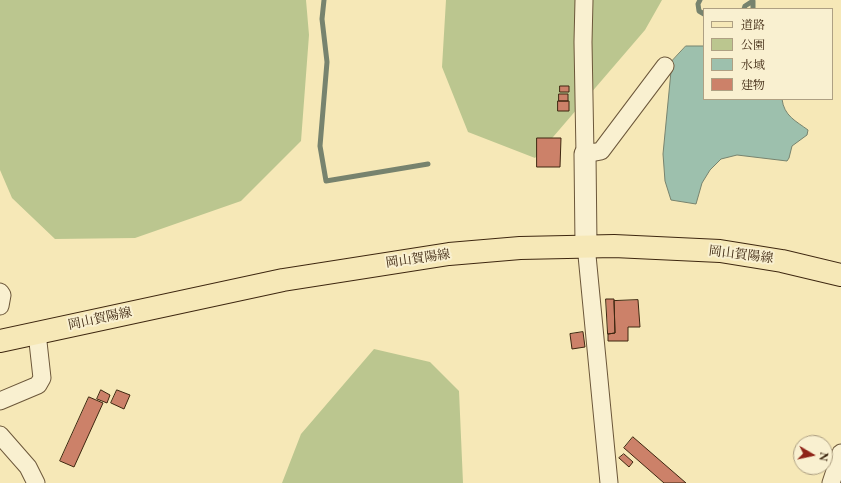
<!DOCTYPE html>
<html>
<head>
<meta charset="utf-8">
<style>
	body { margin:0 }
	#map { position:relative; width:841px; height:483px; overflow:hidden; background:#f6e8b7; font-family:"EB Garamond","Noto Serif JP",serif }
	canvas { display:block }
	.legend { position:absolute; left:703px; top:8px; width:130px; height:92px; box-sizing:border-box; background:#f9f0d0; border:1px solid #aea083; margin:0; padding:5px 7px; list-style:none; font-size:12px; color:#3e2710 }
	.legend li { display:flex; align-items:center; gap:8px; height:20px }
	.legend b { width:20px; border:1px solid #aea083 }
	.north { position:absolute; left:793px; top:435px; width:40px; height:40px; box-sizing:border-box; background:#f9f0d0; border:1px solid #aea083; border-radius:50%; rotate:99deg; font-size:11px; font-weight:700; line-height:16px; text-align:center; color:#3e2710 }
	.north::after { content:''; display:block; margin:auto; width:14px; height:18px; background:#8f2418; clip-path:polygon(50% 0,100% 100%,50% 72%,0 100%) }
</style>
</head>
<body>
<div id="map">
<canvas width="841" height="483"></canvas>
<ul class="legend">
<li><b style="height:5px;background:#f6e8b7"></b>道路</li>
<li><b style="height:11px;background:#bbc68f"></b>公園</li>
<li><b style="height:11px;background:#9dc0ad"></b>水域</li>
<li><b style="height:11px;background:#cc8169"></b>建物</li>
</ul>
<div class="north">N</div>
</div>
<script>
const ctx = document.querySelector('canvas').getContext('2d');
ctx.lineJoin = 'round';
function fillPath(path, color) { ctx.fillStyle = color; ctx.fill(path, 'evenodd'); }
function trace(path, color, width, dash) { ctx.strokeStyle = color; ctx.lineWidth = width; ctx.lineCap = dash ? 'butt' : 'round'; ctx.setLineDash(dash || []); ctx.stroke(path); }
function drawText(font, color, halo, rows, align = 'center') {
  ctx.font = font + ' "EB Garamond","Noto Serif JP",serif'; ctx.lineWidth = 4; ctx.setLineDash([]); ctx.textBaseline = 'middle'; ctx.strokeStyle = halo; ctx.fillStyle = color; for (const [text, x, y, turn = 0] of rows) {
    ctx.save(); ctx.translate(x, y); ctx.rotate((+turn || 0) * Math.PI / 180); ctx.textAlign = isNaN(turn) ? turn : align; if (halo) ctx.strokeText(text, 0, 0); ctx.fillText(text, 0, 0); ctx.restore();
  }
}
fillPath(new Path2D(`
	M 0,0 L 306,0 L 309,35 L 301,141 L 241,201 L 135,238 L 55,239 L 12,198 L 0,170 Z
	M 446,0 L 662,0 L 645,30 L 535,158 L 468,132 L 442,67 Z
	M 374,349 L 430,362 L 459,391 L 463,483 L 282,483 L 301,434 Z`), '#bbc68f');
const water = new Path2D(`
	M 686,46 L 704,46 L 704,99 L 782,99 C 784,116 796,121 808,130 L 807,135 L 792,146 L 789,158 L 787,161 L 737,155 L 721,159 L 710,170 L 702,183 L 696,204 L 671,200 L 665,181 L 663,154 L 672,61 Z`);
fillPath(water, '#9dc0ad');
trace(water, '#77836e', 1);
trace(new Path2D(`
	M 324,0 L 322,19 L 327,62 L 320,146 L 326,181 L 428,164
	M 700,0 L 698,4 L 699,11 L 704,14
	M 744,9 L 745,6 L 753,1 L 753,9`), '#77836e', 5);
const building = new Path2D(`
	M 560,86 L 569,86 L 569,92 L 560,92 Z
	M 559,94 L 568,94 L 568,101 L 559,101 Z
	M 558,101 L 569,101 L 569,111 L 558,111 Z
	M 537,138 L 561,138 L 560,167 L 537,167 Z
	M 606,299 L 614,299 L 615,333 L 608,334 Z
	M 638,300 L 640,327 L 628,327 L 628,341 L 608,341 L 608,334 L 615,333 L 614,301 Z
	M 583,332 L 585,347 L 572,349 L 570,334 Z
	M 101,390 L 110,395 L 107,403 L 97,399 Z
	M 117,390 L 130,395 L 124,409 L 111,403 Z
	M 89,397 L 103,403 L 74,467 L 60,461 Z
	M 633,437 L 686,483 L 664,483 L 624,448 Z
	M 624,454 L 633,462 L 629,467 L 619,458 Z`);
fillPath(building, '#cc8169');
trace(building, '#3e2710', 1);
const minor = new Path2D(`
	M 584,0 L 583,42 L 585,154 L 601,151 L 665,66
	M 586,245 L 609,483
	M 0,292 L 2,295 L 0,306
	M 0,401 L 38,385 L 42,378 L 37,333
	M 0,435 L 28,467 L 36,483
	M 831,483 L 841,453`);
const tertiary = new Path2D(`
	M 585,154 L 586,245`);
const primary = new Path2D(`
	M 0,341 L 283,280 L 449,254 L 520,248 L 614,246 L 720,251 L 782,261 L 841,275`);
trace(minor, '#6c573a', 19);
trace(tertiary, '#6c573a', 23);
trace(primary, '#3e2710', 24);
trace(minor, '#f9f0d0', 17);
trace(tertiary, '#f9f0d0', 21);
trace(primary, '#f6e8b7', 22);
drawText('13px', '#3e2710', '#f9f0d0', [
	["岡山賀陽線",741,255,7],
	["岡山賀陽線",418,259,-8],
	["岡山賀陽線",100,319,-12]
]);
</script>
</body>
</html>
